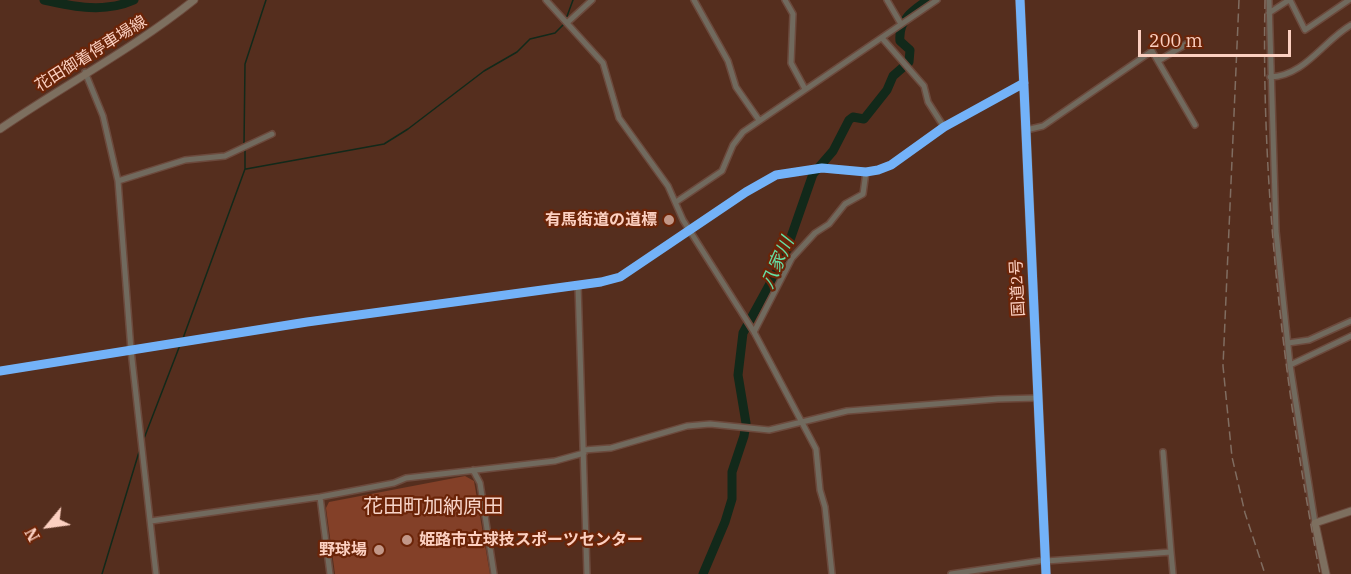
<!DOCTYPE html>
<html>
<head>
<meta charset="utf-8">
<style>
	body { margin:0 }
	#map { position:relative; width:1351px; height:574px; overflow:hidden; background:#552e1e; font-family:"IBM Plex Serif",serif }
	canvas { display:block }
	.north { position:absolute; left:18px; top:496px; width:60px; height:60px; -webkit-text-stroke:4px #6b2408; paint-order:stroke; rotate:241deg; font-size:16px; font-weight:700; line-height:24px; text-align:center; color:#fcd0c1 }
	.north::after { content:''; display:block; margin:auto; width:21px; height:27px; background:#fcd0c1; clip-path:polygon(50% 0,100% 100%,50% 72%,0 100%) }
	.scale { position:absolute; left:1138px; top:30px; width:153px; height:27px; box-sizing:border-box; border:3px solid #fcd0c1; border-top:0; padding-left:8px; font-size:18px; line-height:21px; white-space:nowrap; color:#fcd0c1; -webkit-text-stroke:4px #6b2408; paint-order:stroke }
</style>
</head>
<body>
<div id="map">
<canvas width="1351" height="574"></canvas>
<div class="north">N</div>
<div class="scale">200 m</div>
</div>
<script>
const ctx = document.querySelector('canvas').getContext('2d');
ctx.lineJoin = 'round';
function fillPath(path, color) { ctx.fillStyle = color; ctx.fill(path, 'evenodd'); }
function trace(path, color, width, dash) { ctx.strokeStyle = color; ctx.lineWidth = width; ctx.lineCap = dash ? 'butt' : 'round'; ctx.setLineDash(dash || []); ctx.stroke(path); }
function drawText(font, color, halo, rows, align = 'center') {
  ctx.font = font + ' "IBM Plex Serif","Noto Sans JP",serif'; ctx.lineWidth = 4.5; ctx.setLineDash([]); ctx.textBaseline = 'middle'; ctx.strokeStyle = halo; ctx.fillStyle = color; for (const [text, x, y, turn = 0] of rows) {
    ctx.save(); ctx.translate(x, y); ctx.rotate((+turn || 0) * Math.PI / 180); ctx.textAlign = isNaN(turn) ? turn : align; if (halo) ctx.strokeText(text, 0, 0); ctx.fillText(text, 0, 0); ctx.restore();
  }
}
fillPath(new Path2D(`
	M 465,476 L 474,481 L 490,574 L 335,574 L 326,508 L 329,502 Z`), '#834028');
trace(new Path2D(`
	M 566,19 L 573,0
	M 244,145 L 245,64 L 266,0
	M 246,169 L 384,144 L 408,129 L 484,71 L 517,52 L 530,39 L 555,33 L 564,24
	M 182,341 L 245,169 L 245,150
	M 143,441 L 180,345
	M 102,574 L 139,452`), '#12291a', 1.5);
trace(new Path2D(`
	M 44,0 C 75,7 105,13 134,0
	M 703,574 L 725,522 L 732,499 L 732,472 L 744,436 L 746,423 L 738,375 L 743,333 L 783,260 L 813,174 L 833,151 L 849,120 L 853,117 L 864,119 L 887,90 L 893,76 L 909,62 L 910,50 L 900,41 C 898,20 913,10 928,0`), '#12291a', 9);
const minor = new Path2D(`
	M 546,0 L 603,63 L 619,118 L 668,186 L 683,220 L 754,332 L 816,449 L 820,490 L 825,507 L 832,574
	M 694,0 L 728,61 L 736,87 L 759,120
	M 785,0 L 793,14 L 791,63 L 805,89
	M 887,0 L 901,24
	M 1269,0 L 1276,231 L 1290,365 L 1315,523
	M 1290,0 L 1305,30 L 1349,0
	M 1269,13 L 1289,0
	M 568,22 L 592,0
	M 882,38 L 924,86 L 928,102 L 944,127
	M 1158,61 L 1193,40
	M 85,72 L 103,116 L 118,181 L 131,350 L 156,574
	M 1270,77 C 1305,76 1323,41 1351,25
	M 1026,130 L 1043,126 L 1152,51 L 1195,125
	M 118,181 L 185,160 L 225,156 L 272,134
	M 676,202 L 722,171 L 733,145 L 743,132 L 937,0
	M 578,285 L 587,574
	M 754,332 L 792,258 L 815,233 L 829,224 L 845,204 L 863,194 L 866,172
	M 1288,343 L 1309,340 L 1351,321
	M 1290,365 L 1351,336
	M 0,371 L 307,322 L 601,282 L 620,277 L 746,192 L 776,175 L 822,168 L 866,172 L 878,170 L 891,165 L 944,127 L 1024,83
	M 584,450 L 611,448 L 687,426 L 710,424 L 769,430 L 847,411 L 998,399 L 1038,398
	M 473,470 L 480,483 L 494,574
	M 320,497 L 330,574
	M 151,521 L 320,497 L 394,483 L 406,478 L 555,461 L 584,453
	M 1171,552 L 1173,574
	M 1046,561 L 1171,552 L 1163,452
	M 951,574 L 1046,560`);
const major = new Path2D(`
	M 0,129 C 64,85 133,49 194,0
	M 1326,574 L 1315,523 L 1351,511`);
const highway = new Path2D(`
	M 1020,0 L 1046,574`);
trace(minor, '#6c4a3d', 8);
trace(major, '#6c4a3d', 9);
trace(highway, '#6c4a3d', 10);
trace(minor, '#716a5e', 5);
trace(major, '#7d6f5f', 7);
trace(highway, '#7c6a5a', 8);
trace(new Path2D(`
	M 1239,0 L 1223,366 L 1232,457 L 1245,513 L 1265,574
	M 1265,0 C 1261,192 1284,386 1320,574`), '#806d61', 1.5, [9, 4.5]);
trace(new Path2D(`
	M 1020,0 L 1046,574
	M 0,371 L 307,322 L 601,282 L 620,277 L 746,192 L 776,175 L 822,168 L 866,172 L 878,170 L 891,165 L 944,127 L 1024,83`), '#73b2f8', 9);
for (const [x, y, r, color] of [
	[669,220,6,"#c29788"],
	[407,540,6,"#c29788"],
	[379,550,6,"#c29788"]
]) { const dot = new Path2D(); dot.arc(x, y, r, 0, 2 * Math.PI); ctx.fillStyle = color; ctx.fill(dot); trace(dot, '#6b2408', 2); }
drawText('16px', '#fcd0c1', '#6b2408', [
	["花田御着停車場線",91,54,-32],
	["国道2号",1018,288,-93]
]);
drawText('bold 16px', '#fcd0c1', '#6b2408', [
	["有馬街道の道標",657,220],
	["姫路市立球技スポーツセンター",419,540,"left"],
	["野球場",367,550]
], 'right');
drawText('italic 18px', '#66dfa4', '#6b2408', [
	["八家川",778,263,-66]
]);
drawText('20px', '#f6d3c7', '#6b2408', [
	["花田町加納原田",433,507]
]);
</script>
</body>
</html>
